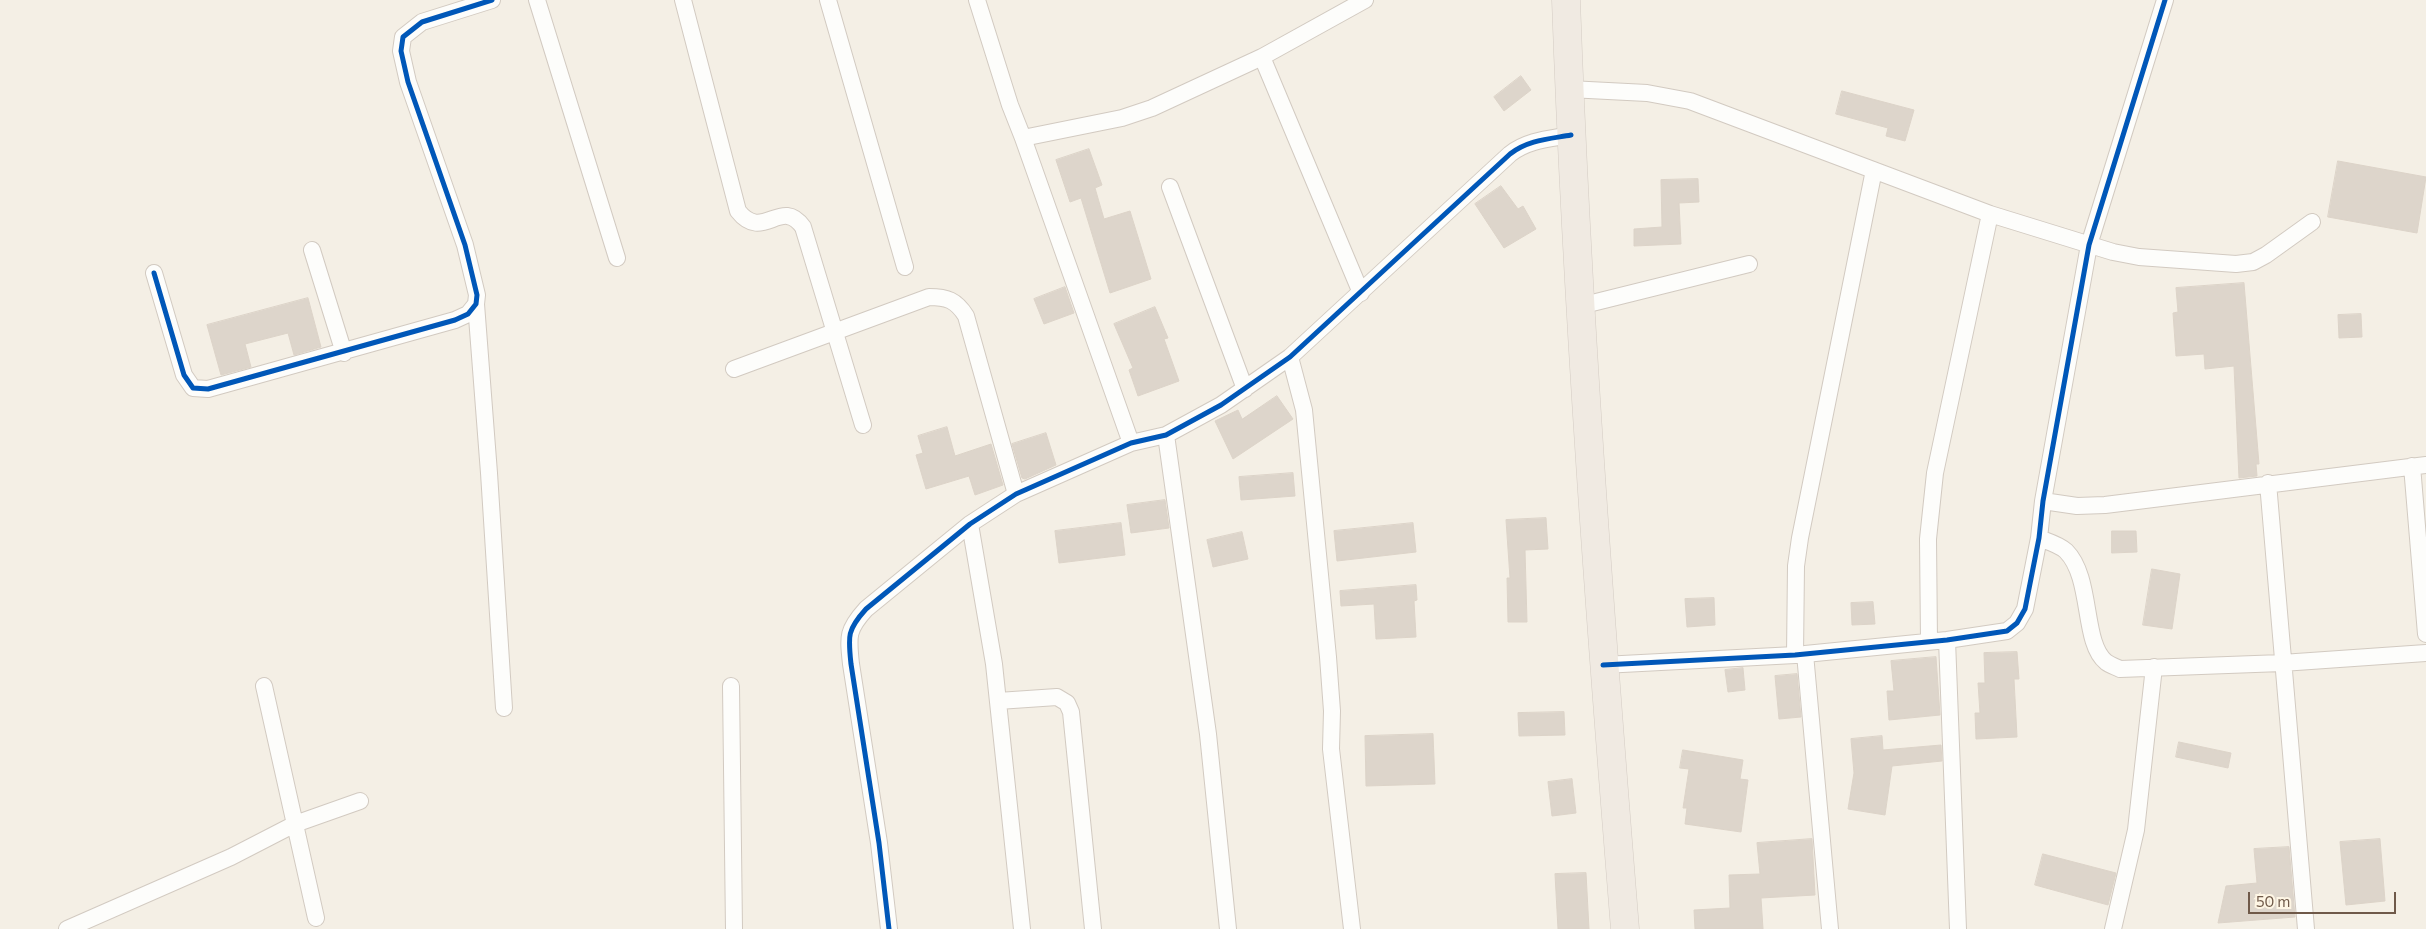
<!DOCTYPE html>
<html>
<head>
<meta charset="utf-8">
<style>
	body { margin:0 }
	#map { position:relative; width:2426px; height:929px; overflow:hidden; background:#f4efe5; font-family:Commissioner,sans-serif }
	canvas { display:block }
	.scale { position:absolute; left:2248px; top:892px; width:148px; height:22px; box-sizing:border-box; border:2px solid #6f5949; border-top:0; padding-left:6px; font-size:15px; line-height:18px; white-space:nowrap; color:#6f5949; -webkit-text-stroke:4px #fef6e5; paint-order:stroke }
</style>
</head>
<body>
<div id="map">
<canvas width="2426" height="929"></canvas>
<div class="scale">50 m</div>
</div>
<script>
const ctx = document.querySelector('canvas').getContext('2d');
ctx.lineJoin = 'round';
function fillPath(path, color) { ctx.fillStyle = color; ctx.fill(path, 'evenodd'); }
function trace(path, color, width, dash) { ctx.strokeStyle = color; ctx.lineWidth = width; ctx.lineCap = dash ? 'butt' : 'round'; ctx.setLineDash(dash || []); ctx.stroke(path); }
const building = new Path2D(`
	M 1521,76 L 1531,90 L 1504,111 L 1494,97 Z
	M 1842,91 L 1914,110 L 1905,141 L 1886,136 L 1888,128 L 1836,114 Z
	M 1089,149 L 1102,185 L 1095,188 L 1104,219 L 1130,211 L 1151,279 L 1110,293 L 1081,198 L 1070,202 L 1056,160 Z
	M 2338,161 L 2426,177 L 2417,233 L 2328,217 Z
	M 1698,179 L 1699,202 L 1679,203 L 1681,244 L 1634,246 L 1634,229 L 1662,227 L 1661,180 Z
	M 1501,186 L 1518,209 L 1523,206 L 1536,229 L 1504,248 L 1475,204 Z
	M 2244,283 L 2259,464 L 2256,464 L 2257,476 L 2239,478 L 2234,366 L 2205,369 L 2204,354 L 2176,356 L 2173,313 L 2178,312 L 2176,288 Z
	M 1065,287 L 1074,313 L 1044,324 L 1034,299 Z
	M 308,298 L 321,347 L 294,355 L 288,333 L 245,344 L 251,367 L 221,375 L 207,325 Z
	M 1155,307 L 1168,338 L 1164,339 L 1179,381 L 1138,396 L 1129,370 L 1133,368 L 1114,324 Z
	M 2361,314 L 2362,337 L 2339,338 L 2338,315 Z
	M 1277,396 L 1293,419 L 1233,459 L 1215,421 L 1238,410 L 1242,419 Z
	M 947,427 L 955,456 L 991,444 L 1003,485 L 975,495 L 969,476 L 926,489 L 916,455 L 923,453 L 918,436 Z
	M 1046,433 L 1056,465 L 1025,479 L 1022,478 L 1012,444 Z
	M 1293,473 L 1295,496 L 1241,500 L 1239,477 Z
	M 1165,500 L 1169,528 L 1131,533 L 1127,505 Z
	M 1546,518 L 1548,549 L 1525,550 L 1527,622 L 1508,622 L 1507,578 L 1510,578 L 1506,520 Z
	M 1121,523 L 1125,555 L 1059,563 L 1055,531 Z
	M 1413,523 L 1416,552 L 1337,561 L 1334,531 Z
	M 2112,531 L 2136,531 L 2137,552 L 2112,553 Z
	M 1242,532 L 1248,559 L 1213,567 L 1207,540 Z
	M 2152,569 L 2180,574 L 2172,629 L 2143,625 Z
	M 1416,585 L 1417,600 L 1414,601 L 1416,637 L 1376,639 L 1374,604 L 1341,606 L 1340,591 Z
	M 1714,598 L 1715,625 L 1687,627 L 1685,599 Z
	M 1873,602 L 1875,624 L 1852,625 L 1851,603 Z
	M 2017,652 L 2019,679 L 2014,679 L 2017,737 L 1976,739 L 1975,713 L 1980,713 L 1978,683 L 1985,683 L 1984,653 Z
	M 1936,657 L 1940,715 L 1889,720 L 1887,691 L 1894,691 L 1891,661 Z
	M 1743,668 L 1745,690 L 1728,692 L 1725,670 Z
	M 1797,674 L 1801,717 L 1779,719 L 1775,676 Z
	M 1564,712 L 1565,735 L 1519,736 L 1518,713 Z
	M 1433,734 L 1435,784 L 1366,786 L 1365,736 Z
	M 1882,736 L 1883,750 L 1941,745 L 1942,761 L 1892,766 L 1885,815 L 1848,809 L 1854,773 L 1851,739 Z
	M 2179,742 L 2231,753 L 2228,768 L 2176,757 Z
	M 1683,750 L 1743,760 L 1740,779 L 1748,780 L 1741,832 L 1685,824 L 1687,808 L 1683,808 L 1689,769 L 1680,768 Z
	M 1572,779 L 1576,813 L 1552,816 L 1548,782 Z
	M 1812,839 L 1815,895 L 1761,898 L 1763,929 L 1695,929 L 1694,910 L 1730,908 L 1729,875 L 1760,874 L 1757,843 Z
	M 2380,839 L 2385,901 L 2346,905 L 2340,842 Z
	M 2289,847 L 2295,917 L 2218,923 L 2226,886 L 2257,883 L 2254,849 Z
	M 2043,854 L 2116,873 L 2108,905 L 2035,885 Z
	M 1586,873 L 1589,929 L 1558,929 L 1555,874 Z`);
fillPath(building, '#ddd5cb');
trace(building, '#dcd3c8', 1);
const minor = new Path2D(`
	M 537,0 L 617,258
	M 683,0 L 738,211 C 763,243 781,196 803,227 L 863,425
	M 828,0 L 905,267
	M 977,0 L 1010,105 L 1023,138 L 1122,118 L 1152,108 L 1262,57 L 1365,0
	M 1262,57 L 1361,293
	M 1569,89 L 1647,93 L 1690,101 L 1990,214 L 2113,252 L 2139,257 L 2236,264 L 2253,262 L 2266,255 L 2312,222
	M 1023,138 L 1131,443
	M 1170,187 L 1245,389
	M 312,250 L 344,353
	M 154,273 L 184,375 L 193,388 L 208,389 L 455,320 L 468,314 L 476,304 L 477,295 L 465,245 L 408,82 L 401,51 L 403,37 L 422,22 L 492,0
	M 476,304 L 489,473 L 504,708
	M 1580,306 L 1749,264
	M 1290,357 L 1304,410 L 1328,657 L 1332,711 L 1331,749 L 1352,929
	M 734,369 L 929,297 C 947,297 956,300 966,316 L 1016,494
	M 1166,435 L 1208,734 L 1228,929
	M 2412,466 L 2426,634
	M 2268,483 L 2306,929
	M 2043,501 L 2077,506 L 2105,505 L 2426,465
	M 970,524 L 994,664 L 1022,929
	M 2039,538 C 2047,541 2060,545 2066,551 C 2093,578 2082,643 2106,662 C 2110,665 2116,667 2120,669 L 2282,663 L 2426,653
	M 1947,640 L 1958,929
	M 1929,641 L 1928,539 L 1935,473 L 1990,214
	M 1805,654 L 1830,929
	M 1795,655 L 1796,566 L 1800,538 L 1874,170
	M 1603,665 L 1795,655 L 1947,640 L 2007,631 L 2017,623 L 2025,609 L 2039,538 L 2043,501 L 2089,245 L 2165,0
	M 264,686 L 316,918
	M 731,686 L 734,929
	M 998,701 L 1057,697 L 1067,703 L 1071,712 L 1093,929
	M 67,929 L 231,857 L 295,824 L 360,801
	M 889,929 L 879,843 L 851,664 C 848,636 847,630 866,609 L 970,524 L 1016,494 L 1131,443 L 1166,435 L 1221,405 L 1290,357 L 1510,154 C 1528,140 1549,139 1571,135
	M 2113,929 L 2136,830 L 2154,667`);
const trunk = new Path2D(`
	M 1566,0 C 1577,310 1600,620 1625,929`);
trace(minor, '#d2cac1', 18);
trace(trunk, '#d3cbc3', 29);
trace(minor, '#fdfdfb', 16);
trace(trunk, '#f0eae2', 28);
trace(new Path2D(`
	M 154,273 L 184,375 L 193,388 L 208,389 L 455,320 L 468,314 L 476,304 L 477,295 L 465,245 L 408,82 L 401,51 L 403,37 L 422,22 L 492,0
	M 1603,665 L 1795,655 L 1947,640 L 2007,631 L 2017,623 L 2025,609 L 2039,538 L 2043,501 L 2089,245 L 2165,0
	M 889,929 L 879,843 L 851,664 C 848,636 847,630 866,609 L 970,524 L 1016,494 L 1131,443 L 1166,435 L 1221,405 L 1290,357 L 1510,154 C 1528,140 1549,139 1571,135`), '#0057b8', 5);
</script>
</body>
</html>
